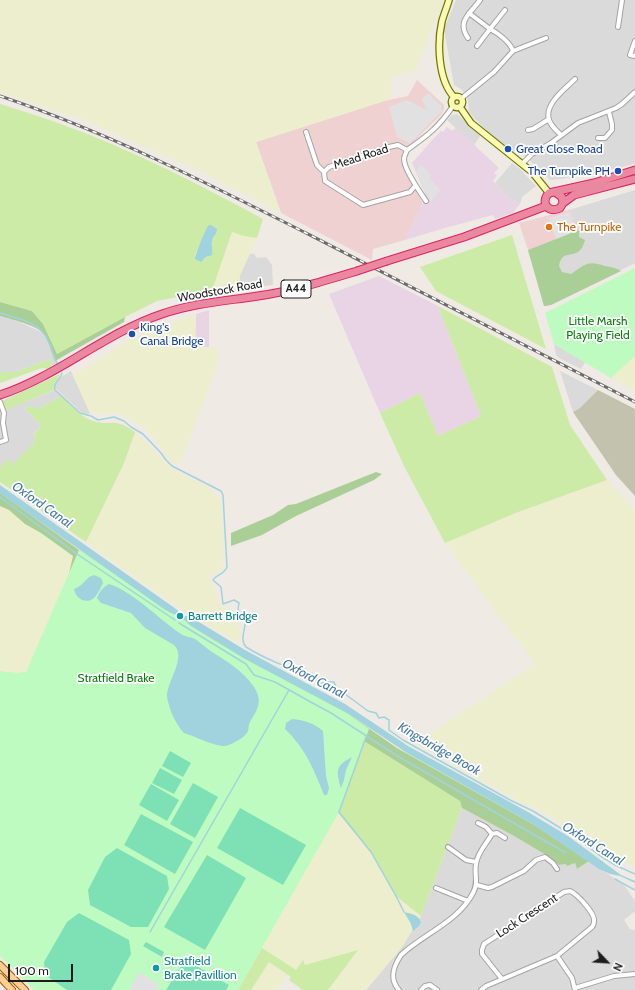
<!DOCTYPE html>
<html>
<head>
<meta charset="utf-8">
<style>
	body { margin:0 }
	#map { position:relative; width:635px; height:990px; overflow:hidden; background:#efeae3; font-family:Cabin,sans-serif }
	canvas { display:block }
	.north { position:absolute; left:587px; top:942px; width:40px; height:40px; -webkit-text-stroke:3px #fff; paint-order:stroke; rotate:115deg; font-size:11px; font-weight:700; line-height:16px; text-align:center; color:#1d1d1d }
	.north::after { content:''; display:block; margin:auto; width:14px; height:18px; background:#1d1d1d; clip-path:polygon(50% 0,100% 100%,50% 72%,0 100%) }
	.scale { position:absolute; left:8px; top:964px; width:65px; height:18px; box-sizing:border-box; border:2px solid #1d1d1d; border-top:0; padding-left:5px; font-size:12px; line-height:14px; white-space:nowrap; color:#1d1d1d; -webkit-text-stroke:3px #fff; paint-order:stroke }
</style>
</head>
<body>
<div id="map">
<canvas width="635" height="990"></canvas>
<div class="north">N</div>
<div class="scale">100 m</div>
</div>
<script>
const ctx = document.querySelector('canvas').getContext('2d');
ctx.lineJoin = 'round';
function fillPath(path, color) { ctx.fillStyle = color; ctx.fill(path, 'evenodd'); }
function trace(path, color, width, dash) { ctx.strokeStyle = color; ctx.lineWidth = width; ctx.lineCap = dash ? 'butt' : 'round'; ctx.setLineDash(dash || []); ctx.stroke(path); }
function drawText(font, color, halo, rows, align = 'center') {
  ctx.font = font + ' Cabin,sans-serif'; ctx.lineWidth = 3.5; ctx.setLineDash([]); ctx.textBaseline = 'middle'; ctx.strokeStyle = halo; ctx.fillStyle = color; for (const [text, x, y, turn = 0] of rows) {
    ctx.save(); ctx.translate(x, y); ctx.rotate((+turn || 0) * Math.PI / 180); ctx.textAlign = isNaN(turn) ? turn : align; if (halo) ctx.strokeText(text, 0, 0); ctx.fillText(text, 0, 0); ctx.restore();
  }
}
fillPath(new Path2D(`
	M 456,0 L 635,0 L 635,164 L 562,179 L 550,180 L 525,156 L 512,150 L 493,137 L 475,119 L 469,112 L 468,100 L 462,90 L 454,85 L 444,29 Z
	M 457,114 L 481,135 L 474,145 L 447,120 L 452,115 Z
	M 512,163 L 520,169 L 536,186 L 522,197 L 520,204 L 507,196 L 495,183 Z
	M 635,190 L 635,263 L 551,305 L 544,306 L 528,250 L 579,230 L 569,210 Z
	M 250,254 L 254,254 L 257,258 L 266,257 L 272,265 L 273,285 L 241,289 L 242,284 L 239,283 L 240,275 Z
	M 0,316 L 17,321 L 41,332 L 47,340 L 57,364 L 53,366 L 50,359 L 15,372 L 2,373 L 0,372 Z
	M 554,344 L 585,362 L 581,369 L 559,358 L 556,355 Z
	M 71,371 L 89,411 L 90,414 L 82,413 L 55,388 L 59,378 Z
	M 560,371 L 598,390 L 580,408 L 573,412 Z
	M 55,390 L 62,396 L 39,408 L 35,409 L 31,406 L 28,406 L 25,408 L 41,426 L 33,434 L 36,438 L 32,445 L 13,465 L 8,459 L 0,468 L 0,412 Z
	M 462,808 L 514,836 L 551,858 L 559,865 L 575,862 L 577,869 L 589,861 L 624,885 L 635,901 L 635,911 L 624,920 L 630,929 L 635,930 L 635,990 L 366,990 L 402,947 L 421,916 Z`), '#dbdada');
fillPath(new Path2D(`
	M 417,80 L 444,105 L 444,109 L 442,114 L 403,152 L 402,162 L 410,181 L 423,203 L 421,204 L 422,211 L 418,213 L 405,240 L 373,249 L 372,260 L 281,213 L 256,142 L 384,101 L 408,96 Z
	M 569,210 L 579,230 L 528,250 L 519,223 Z`), '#f0d1d1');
fillPath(new Path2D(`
	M 447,127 L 452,131 L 456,128 L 499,168 L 494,173 L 497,175 L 493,181 L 507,196 L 520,204 L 513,213 L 495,219 L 493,215 L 445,228 L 405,240 L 418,213 L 422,211 L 421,204 L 428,200 L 412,163 L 435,137 L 441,131 L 443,132 Z
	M 379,276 L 438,306 L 481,416 L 438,436 L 420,393 L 380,413 L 329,294 Z
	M 209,310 L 209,347 L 195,348 L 196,314 Z`), '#e8d4e5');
fillPath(new Path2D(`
	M 598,390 L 635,409 L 635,496 L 616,475 L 573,412 L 580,408 Z`), '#c3c2ae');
fillPath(new Path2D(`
	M 0,0 L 56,0 L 81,17 L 57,0 L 443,0 L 415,71 L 391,76 L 391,99 L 256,142 L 281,213 L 196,169 L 74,115 L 64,114 L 0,92 Z
	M 232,232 L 244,236 L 257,238 L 251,251 L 254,254 L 249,254 L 240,275 L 239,283 L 242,284 L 241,289 L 224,288 L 212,290 Z
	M 196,314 L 195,347 L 209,347 L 219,349 L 215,371 L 181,463 L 172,463 L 153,436 L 142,426 L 116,413 L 103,414 L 89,411 L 73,375 L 131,339 Z
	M 635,356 L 635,391 L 611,378 Z
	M 135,432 L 142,438 L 172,469 L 208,487 L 220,499 L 224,538 L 223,569 L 210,577 L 221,608 L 231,608 L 238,621 L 241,636 L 237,642 L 185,612 L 86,542 L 124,463 Z
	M 607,480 L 635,511 L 635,868 L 625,862 L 608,858 L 590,840 L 564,826 L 532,805 L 530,807 L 458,768 L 416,743 L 535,664 L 445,543 L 518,512 Z
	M 0,506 L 9,510 L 25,524 L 41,533 L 73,556 L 68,578 L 26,672 L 17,673 L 0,671 Z
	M 339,812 L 371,852 L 396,896 L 421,916 L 402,947 L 366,990 L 328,990 L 357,950 L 305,965 L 302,960 L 296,970 L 262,948 Z
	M 269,962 L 287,974 L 277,990 L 251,990 Z`), '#edeecd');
fillPath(new Path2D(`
	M 0,104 C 19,110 39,116 58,123 C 129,148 198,184 263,219 L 257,238 L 244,236 L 232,232 L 212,290 L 157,301 L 125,317 L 57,354 L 43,324 L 32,311 L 0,302 ZM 208,226 L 217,232 L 212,241 L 210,255 L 203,260 L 195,255 Z
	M 512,235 L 546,349 L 436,291 L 420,267 Z
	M 438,306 L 552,367 L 570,425 L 607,480 L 518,512 L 445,543 L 404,466 L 380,413 L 420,393 L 438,436 L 481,416 Z
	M 50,359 L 52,364 L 51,367 L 47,369 L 42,368 L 0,383 L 0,372 L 15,372 Z
	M 60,374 L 55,383 L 54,390 L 6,410 L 2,401 Z
	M 62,396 C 72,407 82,419 97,422 C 101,423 105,423 109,423 C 120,422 126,426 135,432 L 124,463 L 86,542 L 0,482 L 0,468 L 8,459 L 13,464 L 32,445 L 36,438 L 33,435 L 41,426 L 25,408 L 28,406 L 32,406 L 35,409 L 39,408 Z
	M 288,693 L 460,801 L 462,808 L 421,916 L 396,896 L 371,852 L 338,813 L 34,990 Z
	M 262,948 L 296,970 L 303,960 L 305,965 L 358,950 L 328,990 L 303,990 L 289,980 L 291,977 L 269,962 L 251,990 L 238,990 Z`), '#cbeba7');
fillPath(new Path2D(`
	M 579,230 L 579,237 L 585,240 C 584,242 583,247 581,249 C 573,259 562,249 559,266 L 562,272 L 571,274 C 585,264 588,260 605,266 C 611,267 616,268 621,271 L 551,305 L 544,306 L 528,250 Z
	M 0,302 L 32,311 L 43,324 L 57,354 L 125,317 L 124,322 L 55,361 C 51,352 49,339 42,332 C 35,325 10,319 0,316 Z
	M 376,472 L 382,474 L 374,480 L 296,516 L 262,535 L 231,546 L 231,533 L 273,515 L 288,505 L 296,504 Z
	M 0,493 L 79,550 L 140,591 L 164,609 L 183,618 L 191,626 L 208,637 L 263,668 L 347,713 L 397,748 L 531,823 L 589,861 L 577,869 L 575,863 L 567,866 L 566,864 L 559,865 L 551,858 L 514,836 L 462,808 L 460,801 L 364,741 L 65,585 L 68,578 L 73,556 L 41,533 L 25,524 L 9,510 L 0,506 Z`), '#aacf96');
fillPath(new Path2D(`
	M 635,268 L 635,356 L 611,378 L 554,344 L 545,313 Z
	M 79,550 L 140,591 L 164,609 L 183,618 L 191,626 L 208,637 L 263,668 L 347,713 L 369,729 L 339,812 L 238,990 L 34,990 L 0,956 L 0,671 L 17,673 L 26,672 Z`), '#befbc0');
fillPath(new Path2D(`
	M 170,751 L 191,763 L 183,777 L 162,766 Z
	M 160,768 L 182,780 L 174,794 L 152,783 Z
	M 193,783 L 218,797 L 195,838 L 170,824 Z
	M 151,784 L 179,800 L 167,821 L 139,805 Z
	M 240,808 L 306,845 L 283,885 L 217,848 Z
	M 141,814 L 193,842 L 175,874 L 124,845 Z
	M 117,848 L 167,876 L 169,889 L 148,927 L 131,927 L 90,905 L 88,890 L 105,857 Z
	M 207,855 L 246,878 L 205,950 L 164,927 Z
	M 79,913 L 129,940 L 131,954 L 111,990 L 67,990 L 45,975 L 44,962 L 67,922 Z
	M 146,942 L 164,952 L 162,957 L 143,946 Z
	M 185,959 L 229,985 L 226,990 L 166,990 Z`), '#7ee1b6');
fillPath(new Path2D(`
	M 428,93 L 442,106 L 441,112 L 410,143 L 397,137 L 389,107 L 407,100 L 427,110 L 422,99 Z
	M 421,165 L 432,175 L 429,178 L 441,190 L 430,202 L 416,171 Z
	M 569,212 L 577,230 L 556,239 L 549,218 Z
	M 139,972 L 159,984 L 156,990 L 129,990 Z`), '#e1e1e1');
fillPath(new Path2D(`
	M 211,225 L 217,229 C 217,234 213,237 212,241 C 211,246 213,250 212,255 L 206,257 L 201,262 L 195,259 C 195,255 206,228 208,226 C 209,225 210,225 211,225 Z
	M 0,485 L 176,609 L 183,616 L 189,616 L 245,650 L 345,704 L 408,746 L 528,812 L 568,836 L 621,875 L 635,881 L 635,883 L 620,876 L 610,874 L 599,869 L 531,823 L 407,753 L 347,713 L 245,659 L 191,626 L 179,615 L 173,614 L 164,609 L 2,495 L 0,493 Z
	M 94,575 L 101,578 L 103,583 C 101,587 98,594 94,598 C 86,605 75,598 74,589 L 80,586 L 89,577 Z
	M 109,584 C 131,590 160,620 181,634 C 185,637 191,637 195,639 C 201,643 206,648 212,652 C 227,661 244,672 254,687 C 263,701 258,709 250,722 C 248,725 249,728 248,731 C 246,737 230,746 224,746 C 214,746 194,736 184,733 C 176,725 168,707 167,696 C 167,681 187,657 174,645 L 145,628 L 131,613 L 101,603 L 97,598 C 100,591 103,587 109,584 Z
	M 292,719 C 304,720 314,723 323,731 L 326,776 L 329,788 L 327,795 L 324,795 C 314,770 306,749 285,729 L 286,723 Z
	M 352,757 L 346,770 L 344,780 L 341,788 C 336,771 335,766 352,757 Z
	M 404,912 C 412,914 417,914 421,922 L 419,926 L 413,931 L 411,924 Z`), '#a1d3de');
trace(new Path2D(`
	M 0,313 C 16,318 37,321 46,337 C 51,345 53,355 57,363
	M 62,373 C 61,379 53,382 55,390 L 80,413 L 91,416 L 98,420 L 114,417 L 124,421 L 131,427 L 143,434 L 161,453 L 166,460 L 172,466 L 221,491 L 223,495 L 227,567 C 223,576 216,574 213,580 L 221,587 L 223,604 L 234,600 L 239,603 L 238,609 C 239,613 244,617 245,621 C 246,630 239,639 246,647 C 262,657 294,672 312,673 C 320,690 320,680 334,682 L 337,689 L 340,692 L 345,694 L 368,711 L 376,713 L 379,718 L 384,717 L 389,720 L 389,730 L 403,740 L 510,800 L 533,811 L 575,837 L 599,855 L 615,865 L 635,874
	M 0,497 L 77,554 L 175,620
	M 179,623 L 246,664 L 254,675 L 275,682 L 307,700 L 331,713 L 399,757 L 566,853
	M 366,737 L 339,812 L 371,852 L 396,896 L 404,912
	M 615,879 L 635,890
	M 150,932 L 289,690`), '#a1d3de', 1.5);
const street = new Path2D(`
	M 505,10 L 490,29 C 498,33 510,42 513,51
	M 469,13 L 490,29 L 477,46
	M 618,27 L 622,0
	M 468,38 C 456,21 471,13 480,0
	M 635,41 L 630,55 L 635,56
	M 462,98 L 494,72 L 513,51 L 546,38
	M 528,130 L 533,129 L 549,119
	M 306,132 L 317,165 L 324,172 L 325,181 L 363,205 L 410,192 L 415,186
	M 561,135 C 557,131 551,126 549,120 C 544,104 565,89 575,79
	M 598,138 L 605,138 L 612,130 L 612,124 L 609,112
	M 407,150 C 427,136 439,127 453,106
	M 407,150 C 406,153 404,156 404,159 C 404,170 420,192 426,201
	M 522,164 L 532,154 L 551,143 L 578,123 L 616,108 L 622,104 L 635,92
	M 324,172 L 329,167 L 389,147 L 398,145 L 407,150
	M 0,402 L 4,413 L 3,423 L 6,440 L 0,442
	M 478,823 L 486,827 L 492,834
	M 448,847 L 466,860 L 476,862
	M 477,885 L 488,888 L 492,887 L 524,871 L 536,860 L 545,857 L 553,863 L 557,869
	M 436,888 L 468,901
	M 557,956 L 572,978 L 575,990
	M 575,988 L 614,976 L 635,974
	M 399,990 C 389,979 393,967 401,955 C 423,934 458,922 473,893 C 479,882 474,876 476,864 C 477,853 487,843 492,834 L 497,833 L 505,838
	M 421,990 L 425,986 L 430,985 L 437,990
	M 481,990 L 486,986 L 557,956 L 592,927 C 594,925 594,924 594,921 C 595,913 577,894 570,891 L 564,892 L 484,944 L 482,950 L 482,954 L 502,979`);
const secondary = new Path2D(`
	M 449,0 C 447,7 444,14 442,21 C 437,43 438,80 454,97
	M451.5 102a5.5 5.5 0 1 1 11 0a5.5 5.5 0 1 1-11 0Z
	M 460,107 L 471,123 L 532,172 L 549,193`);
const primary = new Path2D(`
	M 0,965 L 25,990
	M 0,977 L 12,990`);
const highway = new Path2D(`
	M 555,192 L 562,197 L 563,203 L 560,208 C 548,214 540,202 549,193 L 594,183 L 635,170
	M 563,203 L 574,195 L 635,179
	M 387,261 L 464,237 L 546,206
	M 0,395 C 58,376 105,333 162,314 C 193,303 226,301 258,296 C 292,291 324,281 357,271`);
trace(street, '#a4a4a4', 6);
trace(secondary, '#707702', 8);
trace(primary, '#965e00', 8);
trace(highway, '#de1f69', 9);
trace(street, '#fff', 4);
trace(secondary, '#fbfbb4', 5.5);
trace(primary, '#fecd98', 6);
trace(highway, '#e9889e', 7);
const rail = new Path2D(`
	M 0,96 C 106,132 205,182 304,232 C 415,288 525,346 635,402`);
trace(rail, '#6b6b6b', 3);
trace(rail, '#fff', 1.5, [4.5]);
const highwayBridge = new Path2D(`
	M 357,271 L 387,261`);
trace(highwayBridge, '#de1f69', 9, []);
trace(highwayBridge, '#e9889e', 7);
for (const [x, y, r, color] of [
	[508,149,4,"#1a4fb4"],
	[618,171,4,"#1a4fb4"],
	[549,227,4,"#e8710a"],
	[132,334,4,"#1a4fb4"],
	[180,616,4,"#0f9aa8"],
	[156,968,4,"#0f9aa8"]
]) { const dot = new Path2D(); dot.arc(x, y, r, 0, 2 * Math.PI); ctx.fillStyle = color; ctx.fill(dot); trace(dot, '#fff', 1.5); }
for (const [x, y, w] of [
	[296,289,30]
]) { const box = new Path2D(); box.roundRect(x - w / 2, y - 9, w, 18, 3); ctx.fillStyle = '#fff'; ctx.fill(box); trace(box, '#1d1d1d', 1); }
drawText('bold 11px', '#1d1d1d', null, [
	["A44",296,289]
]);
drawText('12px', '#164399', '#fff', [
	["Great Close Road",516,149],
	["The Turnpike PH",610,171,"right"],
	["King's",140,327],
	["Canal Bridge",140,341]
], 'left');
drawText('12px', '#1d1d1d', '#fff', [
	["Mead Road",361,157,-18],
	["Woodstock Road",220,291,-10],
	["Lock Crescent",527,916,-33]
]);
drawText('12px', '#c56008', '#fff', [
	["The Turnpike",557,227]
], 'left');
drawText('12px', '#087e0d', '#fff', [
	["Little Marsh",598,321],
	["Playing Field",598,335],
	["Stratfield Brake",116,678]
]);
drawText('12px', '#0d838f', '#fff', [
	["Barrett Bridge",188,616],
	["Stratfield",164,961],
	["Brake Pavillion",164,975]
], 'left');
drawText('italic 13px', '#447aa7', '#fff', [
	["Oxford Canal",42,505,35],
	["Oxford Canal",314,679,28],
	["Kingsbridge Brook",439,749,30],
	["Oxford Canal",593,844,32]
]);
</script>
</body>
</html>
